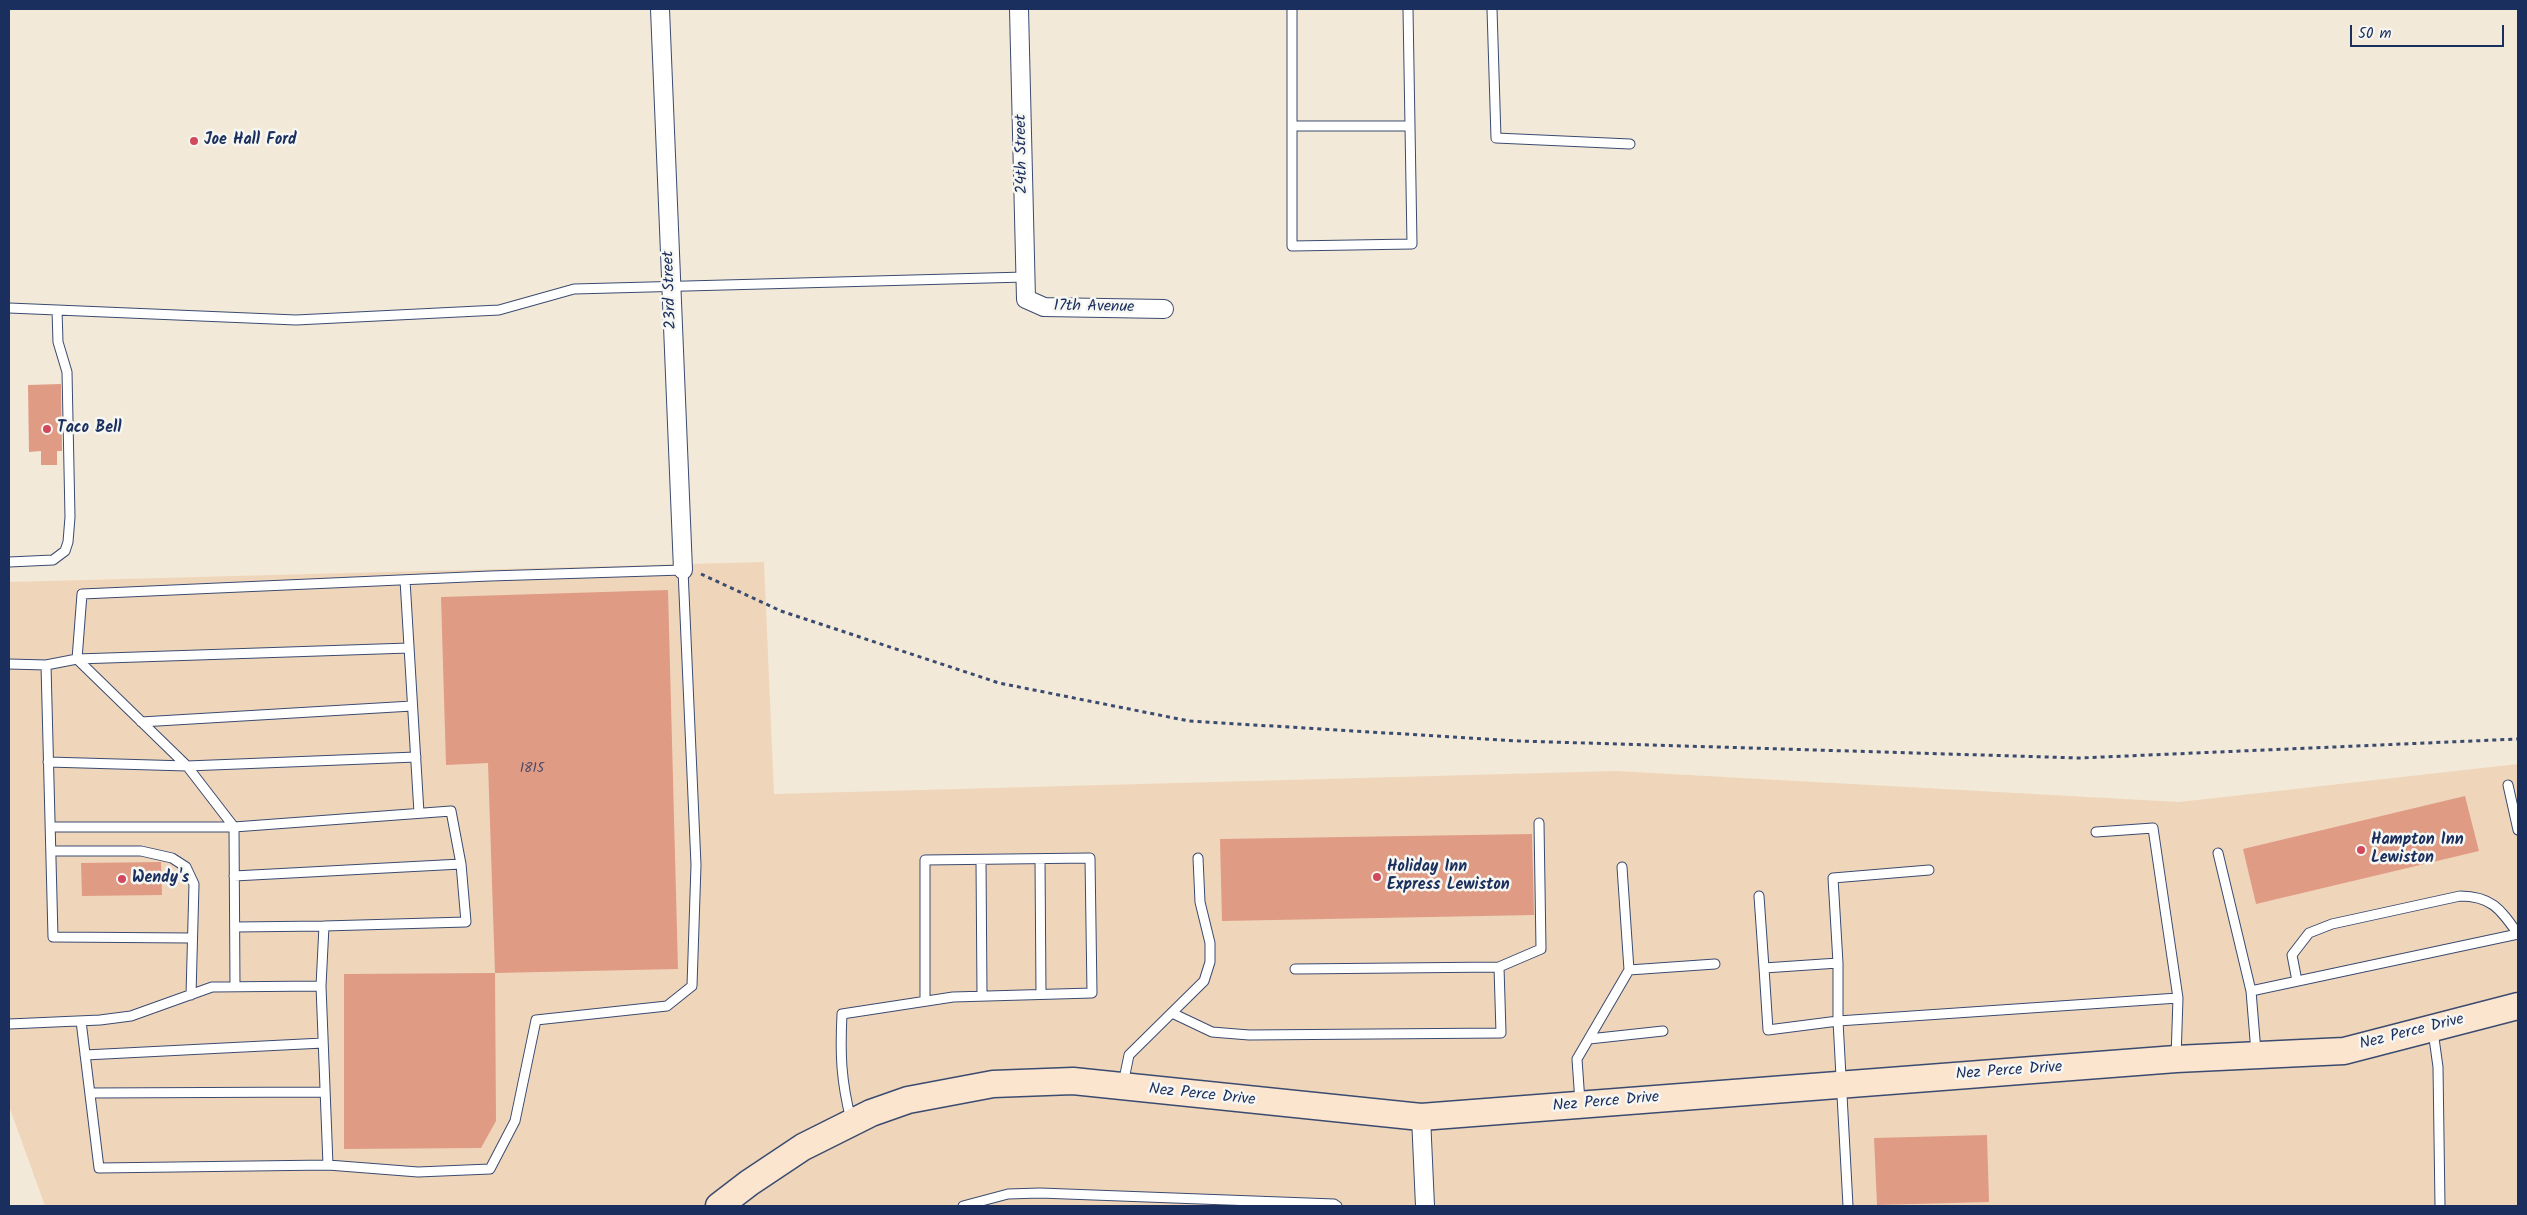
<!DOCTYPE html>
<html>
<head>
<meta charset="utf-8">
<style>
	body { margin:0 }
	#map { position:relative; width:2527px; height:1215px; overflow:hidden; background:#f3e9d8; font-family:Kalam,sans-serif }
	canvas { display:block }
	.frame { position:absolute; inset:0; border:10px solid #1b2f5e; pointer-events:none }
	.scale { position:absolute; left:2350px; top:25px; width:154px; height:22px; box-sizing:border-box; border:2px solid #1b2f5e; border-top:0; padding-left:6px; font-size:15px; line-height:18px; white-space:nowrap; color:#1b2f5e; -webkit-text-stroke:4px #f6f6f2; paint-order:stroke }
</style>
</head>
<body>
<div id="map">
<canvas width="2527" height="1215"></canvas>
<div class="frame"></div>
<div class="scale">50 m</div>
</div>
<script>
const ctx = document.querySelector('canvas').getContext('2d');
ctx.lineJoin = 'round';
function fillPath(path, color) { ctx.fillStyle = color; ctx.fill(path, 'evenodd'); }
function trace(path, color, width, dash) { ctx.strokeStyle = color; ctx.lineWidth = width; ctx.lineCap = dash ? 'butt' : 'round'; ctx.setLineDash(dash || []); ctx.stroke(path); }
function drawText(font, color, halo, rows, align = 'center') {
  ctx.font = font + ' Kalam,sans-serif'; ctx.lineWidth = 5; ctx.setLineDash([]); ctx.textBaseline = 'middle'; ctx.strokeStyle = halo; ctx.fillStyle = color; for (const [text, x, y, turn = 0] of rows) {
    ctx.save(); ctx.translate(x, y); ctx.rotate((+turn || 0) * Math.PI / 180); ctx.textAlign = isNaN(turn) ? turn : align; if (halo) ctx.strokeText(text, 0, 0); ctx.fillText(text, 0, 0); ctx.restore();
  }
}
fillPath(new Path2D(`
	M 764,562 L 774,794 L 1616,771 L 2179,802 L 2518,764 L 2518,1206 L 45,1206 L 9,1106 L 9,582 Z`), '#efd6bb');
fillPath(new Path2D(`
	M 61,384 L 62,451 L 57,451 L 57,465 L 41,465 L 41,451 L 29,452 L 28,385 Z
	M 668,590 L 678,969 L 495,973 L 488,763 L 446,765 L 441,597 Z
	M 2465,796 L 2479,851 L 2256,904 L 2243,849 Z
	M 1532,834 L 1534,915 L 1222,921 L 1220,839 Z
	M 161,862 L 162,895 L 82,896 L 81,863 Z
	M 495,973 L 496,1121 L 481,1148 L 344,1149 L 344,974 Z
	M 1987,1135 L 1989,1202 L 1877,1205 L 1874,1138 Z`), '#e09b85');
const lane = new Path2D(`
	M 1292,9 L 1292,246 L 1412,244 L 1408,9
	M 1492,9 L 1496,138 L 1630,144
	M 1292,126 L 1410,126
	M 9,308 L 296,320 L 499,310 L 574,289 L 1025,277
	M 9,562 L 53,560 L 65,551 L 68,542 L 70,517 L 67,372 L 58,342 L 57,310
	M 405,580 L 419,813
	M 9,664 L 46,665 L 77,659 L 187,766 L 234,827 L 235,987
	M 46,665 L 53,937 L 192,938
	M 141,722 L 412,706
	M 48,762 L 187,766 L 416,757
	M 2508,785 L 2518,830
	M 51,827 L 234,827 L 451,811 L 461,864
	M 2096,832 L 2153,828 L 2178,998
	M 51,851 L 141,851 L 172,858 L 186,867 L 194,884 L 191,995
	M 2218,853 L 2251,991
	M 1040,859 L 1041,994
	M 981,860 L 982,995
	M 1622,867 L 1629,970
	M 1759,896 L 1764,968
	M 235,927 L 324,926
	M 1838,963 L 1833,878 L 1929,870
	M 1499,967 L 1541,949 L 1539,823
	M 2297,981 L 2292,955 L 2309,933 L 2332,924 L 2460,896 C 2492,896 2501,910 2518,934
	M 1172,1013 L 1212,1032 L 1249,1035 L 1501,1033 L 1499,967 L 1295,969
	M 81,1021 L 99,1168 L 328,1165 L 321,986 L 324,926 L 466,922 L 461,864 L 234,876
	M 9,1024 L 100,1020 L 131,1016 L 212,987 L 321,986
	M 2433,1031 L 2438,1067 L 2440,1206
	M 1589,1039 L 1663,1031
	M 2256,1052 L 2251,991 L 2518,934
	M 85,1055 L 323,1043
	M 1123,1084 L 1129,1055 L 1204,981 L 1210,962 L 1210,943 L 1200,902 L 1198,858
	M 90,1093 L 325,1092
	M 1580,1102 L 1577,1059 L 1629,970 L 1715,964
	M 851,1120 C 841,1080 840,1055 842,1014 L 953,997 L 1092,993 L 1090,858 L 925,860 L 925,1001
	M 328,1165 L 418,1172 L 490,1169 L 515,1121 L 536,1020 L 667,1006 L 692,986 L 696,865 L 683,570 L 490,576 L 82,594 L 77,659 L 409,648
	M 963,1206 L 1008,1194 L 1040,1193 L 1334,1204 L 1337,1206
	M 1848,1206 L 1838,1021 L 1838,963 L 1764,968 L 1768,1030 L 1838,1021 L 2178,998 L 2176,1058`);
const street = new Path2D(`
	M 660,9 L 683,570
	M 1019,9 L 1026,299 L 1044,307 L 1164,309
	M 1421,1117 L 1425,1206`);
const secondary = new Path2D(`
	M 719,1206 L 749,1183 L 803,1147 L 871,1113 L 908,1100 L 993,1084 L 1073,1081 L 1421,1117 L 2176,1059 L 2344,1051 L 2518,1006`);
trace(lane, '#3b4b70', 11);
trace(street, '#3b4b70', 20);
trace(secondary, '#3b4b70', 29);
trace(new Path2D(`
	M 701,574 L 781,611 L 999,683 L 1189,721 L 1519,741 L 2080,758 L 2518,739`), '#3b4b70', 3, [4, 4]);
trace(lane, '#fff', 9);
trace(street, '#fff', 18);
trace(secondary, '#fce5cf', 26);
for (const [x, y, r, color] of [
	[194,141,5,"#d1495b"],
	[47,429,5,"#d1495b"],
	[2361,850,5,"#d1495b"],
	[1377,877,5,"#d1495b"],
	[122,879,5,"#d1495b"]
]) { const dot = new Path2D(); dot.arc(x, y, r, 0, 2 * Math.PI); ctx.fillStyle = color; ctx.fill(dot); trace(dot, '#f6f6f2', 2); }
drawText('14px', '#4c4a68', null, [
	["1815",532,770]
]);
drawText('bold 16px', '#1b2f5e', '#f6f6f2', [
	["Joe Hall Ford",204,141],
	["Taco Bell",57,429],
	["Hampton Inn",2371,841],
	["Lewiston",2371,859],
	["Holiday Inn",1387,868],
	["Express Lewiston",1387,886],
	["Wendy's",132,879]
], 'left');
drawText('16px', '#1b2f5e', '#f6f6f2', [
	["24th Street",1023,154,-91],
	["23rd Street",671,290,-92],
	["17th Avenue",1094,308,1],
	["Nez Perce Drive",2412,1033,-14],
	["Nez Perce Drive",2009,1072,-4],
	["Nez Perce Drive",1202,1096,6],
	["Nez Perce Drive",1606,1103,-5]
]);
</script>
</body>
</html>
